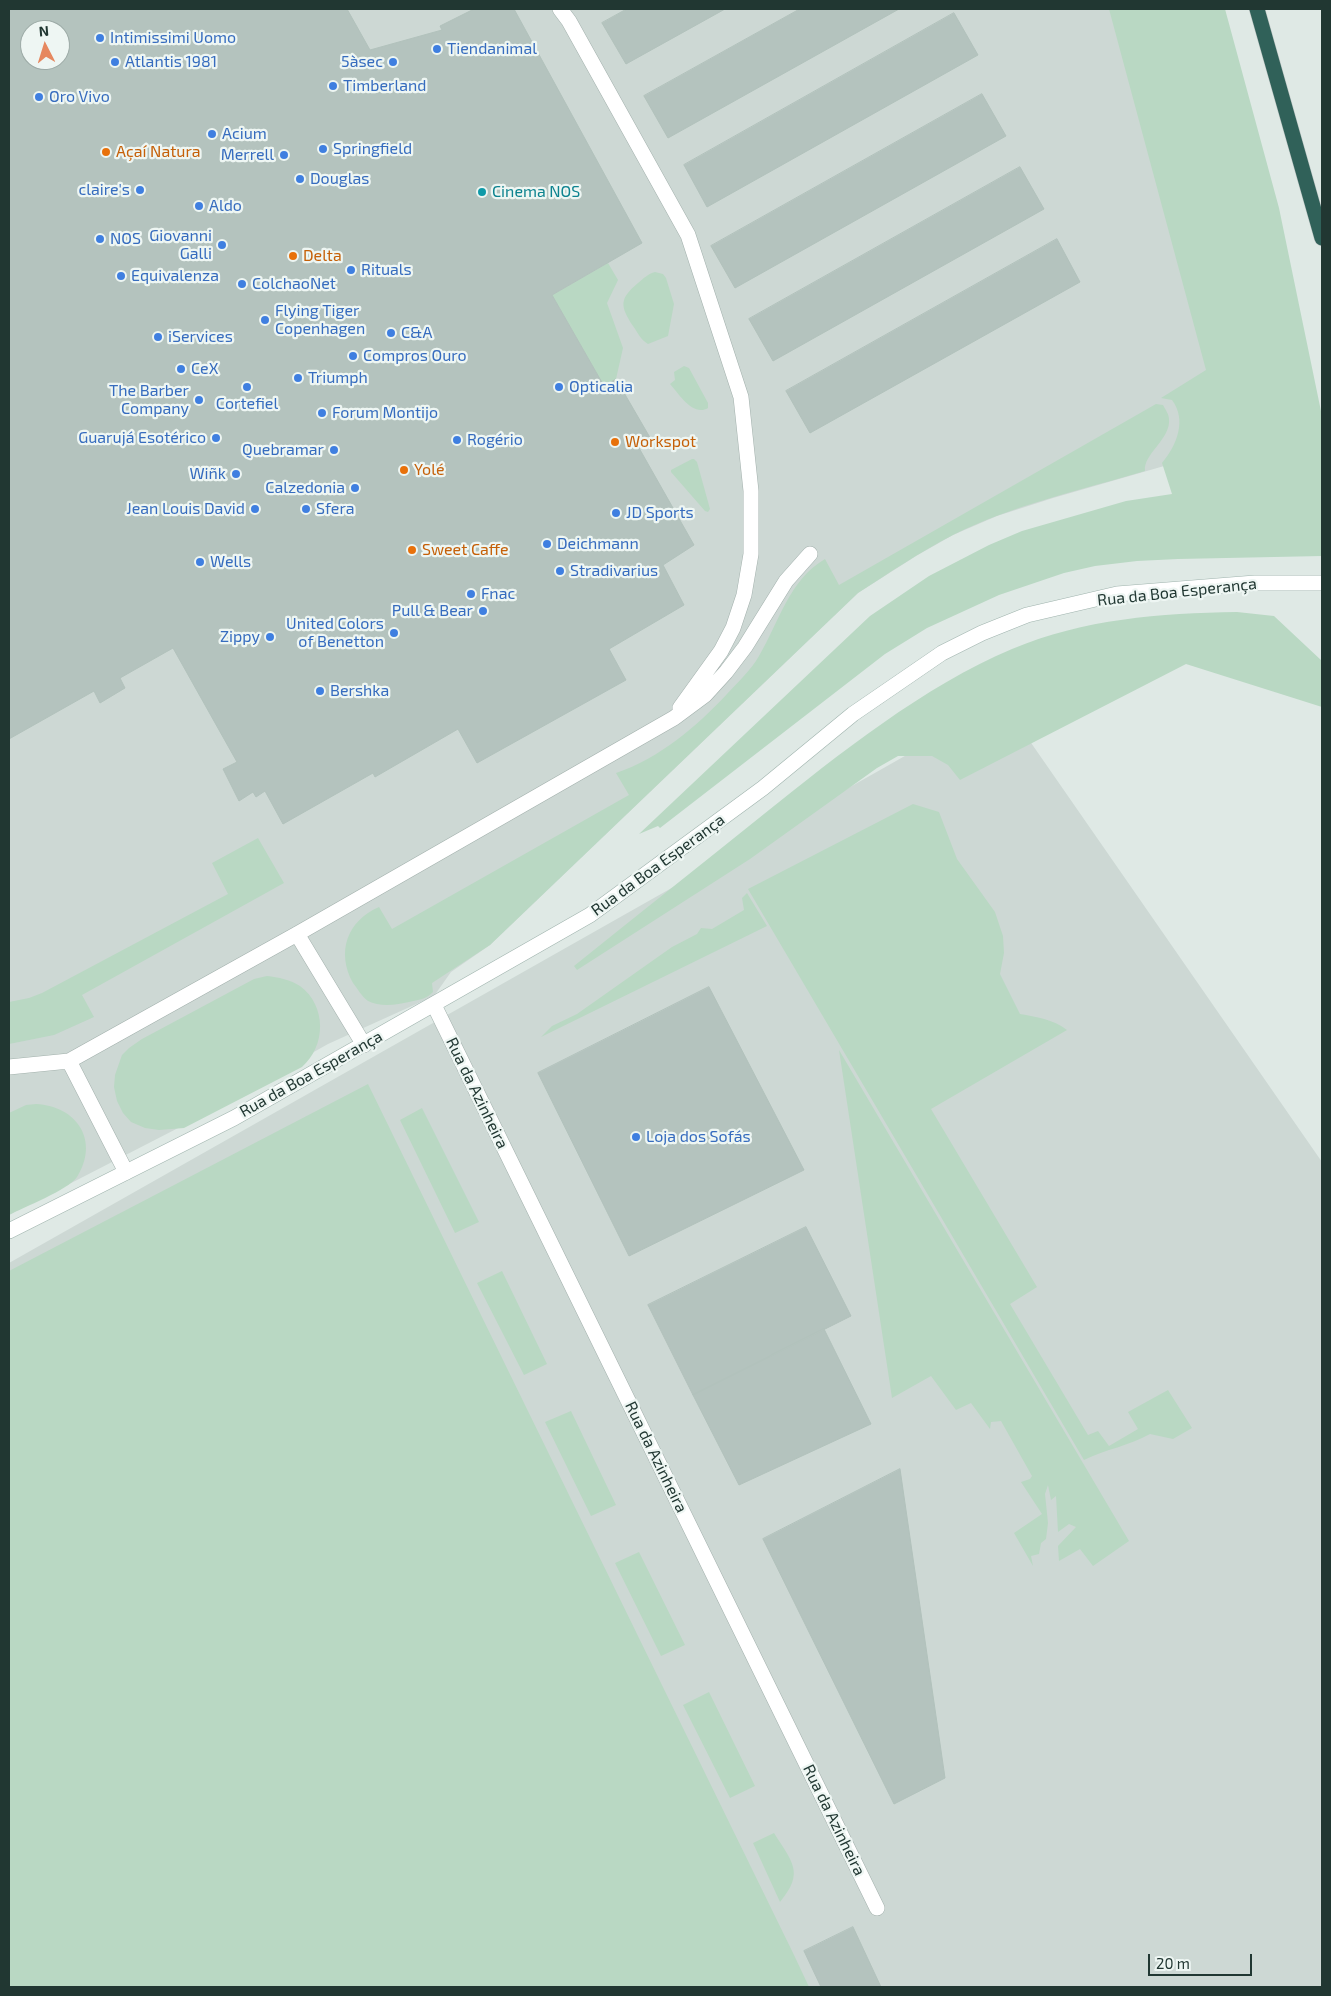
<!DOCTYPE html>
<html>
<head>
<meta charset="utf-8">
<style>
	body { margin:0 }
	#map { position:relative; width:1331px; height:1996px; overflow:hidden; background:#dfe9e5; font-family:"Exo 2",sans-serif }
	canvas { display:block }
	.frame { position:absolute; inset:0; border:10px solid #213732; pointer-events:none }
	.north { position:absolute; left:20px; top:20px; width:50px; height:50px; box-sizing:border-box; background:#eef6f3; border:1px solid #9caaa6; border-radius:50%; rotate:355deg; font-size:14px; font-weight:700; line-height:20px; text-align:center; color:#213732 }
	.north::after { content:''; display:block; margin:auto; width:18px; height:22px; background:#e6885f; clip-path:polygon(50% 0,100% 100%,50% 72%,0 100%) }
	.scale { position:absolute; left:1148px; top:1954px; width:104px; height:22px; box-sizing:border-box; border:2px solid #213732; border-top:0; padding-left:6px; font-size:15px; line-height:18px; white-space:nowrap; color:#213732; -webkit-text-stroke:4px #eef6f3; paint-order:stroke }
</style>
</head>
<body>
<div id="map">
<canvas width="1331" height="1996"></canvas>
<div class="frame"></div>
<div class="north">N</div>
<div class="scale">20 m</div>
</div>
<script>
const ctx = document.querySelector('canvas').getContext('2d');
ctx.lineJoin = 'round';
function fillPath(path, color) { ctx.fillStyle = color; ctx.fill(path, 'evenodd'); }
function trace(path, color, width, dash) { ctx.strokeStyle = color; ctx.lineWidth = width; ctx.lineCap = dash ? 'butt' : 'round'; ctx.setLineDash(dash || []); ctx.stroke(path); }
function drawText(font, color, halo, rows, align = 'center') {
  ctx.font = font + ' "Exo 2",sans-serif'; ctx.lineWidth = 4.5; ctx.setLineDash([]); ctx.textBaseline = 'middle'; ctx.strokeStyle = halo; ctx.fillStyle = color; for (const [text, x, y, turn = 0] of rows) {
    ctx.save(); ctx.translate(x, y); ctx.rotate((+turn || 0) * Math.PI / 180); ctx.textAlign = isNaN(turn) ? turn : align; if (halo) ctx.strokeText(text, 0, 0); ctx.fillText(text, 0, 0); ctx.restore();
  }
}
fillPath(new Path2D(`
	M 9,9 L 1165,9 L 1264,347 L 1178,462 L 1053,498 L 997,516 L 953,535 L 916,556 L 858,593 L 490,945 L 451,972 L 434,996 L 328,1044 L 184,1125 L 9,1215 ZM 30,30 L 60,30 L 60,60 L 30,60 Z
	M 1002,701 L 1322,1162 L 1322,1987 L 9,1987 L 9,1263 Z`), '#cdd8d4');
fillPath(new Path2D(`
	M 1109,9 L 1225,9 L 1279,208 L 1322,416 L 1322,556 L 1178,559 L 1137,561 L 1095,566 L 1064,573 L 999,595 L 927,628 L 885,654 L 660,828 L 658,826 L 639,834 L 870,616 L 929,576 L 989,545 L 1022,531 L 1126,501 L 1172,494 L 1162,463 C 1177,445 1187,420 1172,400 L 1161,398 L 1206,370 Z
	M 608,263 L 618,280 L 607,303 L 623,348 L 616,379 L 604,386 L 552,295 Z
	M 655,272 L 663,274 L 666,278 L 674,304 L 668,336 L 648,344 C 641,340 638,333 633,326 C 620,306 619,299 638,283 C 644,278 648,274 655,272 Z
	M 684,366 L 689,368 L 708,403 L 708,408 C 693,417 679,394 670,384 L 675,380 L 674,372 Z
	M 1156,404 L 1163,405 C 1165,409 1169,414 1169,419 C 1171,439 1143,454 1145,471 C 1081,490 1013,505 953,535 C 920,552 889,573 858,593 L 490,945 L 432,983 L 433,992 C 427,999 418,1000 409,1002 C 397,1005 379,1007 368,1001 C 362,997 357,988 353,983 C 336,952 347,921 379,907 L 392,929 L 629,795 L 616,773 C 660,758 696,727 727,694 C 738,682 751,670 759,656 C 779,622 789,580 825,559 L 839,585 Z
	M 692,459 L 694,459 L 697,462 L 710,509 L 708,512 L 705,511 L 671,472 L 671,470 Z
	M 1237,612 L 1274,616 L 1322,661 L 1322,707 L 1186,664 L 960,780 L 948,765 L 932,756 L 898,756 L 877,768 L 750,859 L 577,970 L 574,966 C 637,915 701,865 764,814 C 839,754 924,686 1012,649 C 1084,619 1160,613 1237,612 Z
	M 913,804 L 939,812 L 957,859 L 995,912 L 1003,936 L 1004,953 L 1000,974 L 1020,1014 C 1036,1017 1053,1019 1067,1030 L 931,1109 L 1037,1287 L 1010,1304 L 1088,1435 L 1098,1431 L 1109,1446 L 1138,1429 L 1128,1412 L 1168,1390 L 1192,1428 L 1173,1439 L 1150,1434 C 1129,1446 1106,1449 1084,1460 L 748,889 Z
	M 258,838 L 284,883 L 82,995 L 94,1017 L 54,1035 L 9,1044 L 9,1002 L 29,998 L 42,993 L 228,894 L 212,863 Z
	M 747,893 L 767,926 L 541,1037 L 552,1026 L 577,1014 L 672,947 L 697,934 L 701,928 L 712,929 L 744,910 L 742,898 Z
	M 267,976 C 278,977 291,980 300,986 C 327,1006 326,1046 302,1067 L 184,1128 L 159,1130 L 145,1128 L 131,1122 L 123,1113 L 117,1101 L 114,1087 L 115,1075 L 122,1055 L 129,1048 L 142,1039 L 254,979 Z
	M 839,1050 L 1129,1541 L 1093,1566 L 1080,1549 L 1059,1561 L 1058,1546 L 1076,1527 L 1069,1524 L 1058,1532 L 1056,1496 L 1051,1500 L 1048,1485 L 1045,1494 L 1048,1523 L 1046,1539 L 1041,1543 L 1039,1554 L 1031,1556 L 1033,1566 L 1014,1533 L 1042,1514 L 1021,1482 L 1030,1479 L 1032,1476 L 1001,1421 L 991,1422 L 990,1429 L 971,1403 L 956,1410 L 931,1376 L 892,1398 Z
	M 368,1084 L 794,1955 L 809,1987 L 9,1987 L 9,1271 Z
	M 36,1104 C 77,1106 100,1141 77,1177 C 68,1190 24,1207 9,1215 L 9,1113 L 26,1105 Z
	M 422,1108 L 479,1222 L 455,1233 L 400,1120 Z
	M 502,1271 L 547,1364 L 524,1375 L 477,1283 Z
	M 571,1411 L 616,1505 L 591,1516 L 545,1422 Z
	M 639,1552 L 685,1645 L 661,1656 L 615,1563 Z
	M 709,1692 L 755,1786 L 730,1798 L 683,1705 Z
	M 774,1833 C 792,1862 805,1872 780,1902 L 753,1843 Z`), '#b9d8c3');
const building = new Path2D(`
	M 9,9 L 347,9 L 370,50 L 442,30 L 440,26 L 474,9 L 514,9 L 642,243 L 552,295 L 604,386 L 616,379 L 652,441 L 639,448 L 694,545 L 663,565 L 684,605 L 609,649 L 626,680 L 477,763 L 458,729 L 375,777 L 373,773 L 283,824 L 265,791 L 256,797 L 253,792 L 239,801 L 223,769 L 237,762 L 173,648 L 120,678 L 125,688 L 100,703 L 94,691 L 9,739 ZM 30,30 L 60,30 L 60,60 L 30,60 Z
	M 627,9 L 725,9 L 626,64 L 602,23 Z
	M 800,9 L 899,9 L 668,138 L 644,96 Z
	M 954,13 L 978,55 L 707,207 L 684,165 Z
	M 982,94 L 1006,136 L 735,288 L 711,246 Z
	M 1020,167 L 1044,209 L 773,361 L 749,319 Z
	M 1057,239 L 1080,282 L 810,433 L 786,391 Z
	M 709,987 L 804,1170 L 629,1256 L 538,1073 Z
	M 806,1227 L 851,1316 L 693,1395 L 648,1305 Z
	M 824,1329 L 871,1424 L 739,1485 L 693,1395 Z
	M 900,1469 L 945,1778 L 894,1804 L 763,1539 Z
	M 853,1927 L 881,1987 L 821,1987 L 804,1951 Z`);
fillPath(building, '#b4c3be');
trace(building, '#b2c2bc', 1);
const lane = new Path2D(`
	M 560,9 L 569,21 L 688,235 L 741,397 L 751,491 L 751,554 L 744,595 L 733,628 L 721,651 L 680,708
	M 297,934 L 364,1045
	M 434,1005 L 877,1908
	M 69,1061 L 126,1172
	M 9,1067 L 69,1061 L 297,934 L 674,718 L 705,695 L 726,672 L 745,647 L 786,581 L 810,554`);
const secondary = new Path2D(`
	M 9,1231 L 234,1118 L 590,915 L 763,788 L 853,714 L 942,653 L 982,633 L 1027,615 L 1117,594 L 1255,583 L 1322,583`);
const highway = new Path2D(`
	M 1257,9 L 1322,238`);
trace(lane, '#a2b0ac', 16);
trace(secondary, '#9fb3ad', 16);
trace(highway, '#bcc3c2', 16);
trace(lane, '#fff', 15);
trace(secondary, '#fff', 15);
trace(highway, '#306159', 15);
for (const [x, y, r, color] of [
	[100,38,5,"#3f7fe0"],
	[437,49,5,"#3f7fe0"],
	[115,62,5,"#3f7fe0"],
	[393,62,5,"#3f7fe0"],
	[333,86,5,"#3f7fe0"],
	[39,97,5,"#3f7fe0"],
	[212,134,5,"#3f7fe0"],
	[323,149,5,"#3f7fe0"],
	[106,152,5,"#e8710a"],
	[284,155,5,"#3f7fe0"],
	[300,179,5,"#3f7fe0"],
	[140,190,5,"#3f7fe0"],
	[482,192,5,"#0f9aa8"],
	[199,206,5,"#3f7fe0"],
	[100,239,5,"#3f7fe0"],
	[222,245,5,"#3f7fe0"],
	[293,256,5,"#e8710a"],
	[351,270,5,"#3f7fe0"],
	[121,276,5,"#3f7fe0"],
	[242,284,5,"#3f7fe0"],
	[265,320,5,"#3f7fe0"],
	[391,333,5,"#3f7fe0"],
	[158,337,5,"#3f7fe0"],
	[353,356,5,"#3f7fe0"],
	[181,369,5,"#3f7fe0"],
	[298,378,5,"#3f7fe0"],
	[247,387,5,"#3f7fe0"],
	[559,387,5,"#3f7fe0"],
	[199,400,5,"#3f7fe0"],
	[322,413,5,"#3f7fe0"],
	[216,438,5,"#3f7fe0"],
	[457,440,5,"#3f7fe0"],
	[615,442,5,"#e8710a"],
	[334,450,5,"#3f7fe0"],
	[404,470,5,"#e8710a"],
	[236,474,5,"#3f7fe0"],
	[355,488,5,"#3f7fe0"],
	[255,509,5,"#3f7fe0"],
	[306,509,5,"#3f7fe0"],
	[616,513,5,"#3f7fe0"],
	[547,544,5,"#3f7fe0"],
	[412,550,5,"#e8710a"],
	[200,562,5,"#3f7fe0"],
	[560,571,5,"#3f7fe0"],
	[471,594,5,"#3f7fe0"],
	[483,611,5,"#3f7fe0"],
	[394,633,5,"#3f7fe0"],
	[270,637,5,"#3f7fe0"],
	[320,691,5,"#3f7fe0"],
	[636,1137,5,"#3f7fe0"]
]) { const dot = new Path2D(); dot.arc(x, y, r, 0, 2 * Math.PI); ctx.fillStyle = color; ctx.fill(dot); trace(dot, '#eef6f3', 2); }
drawText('16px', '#366cbe', '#eef6f3', [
	["Intimissimi Uomo",110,38],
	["Tiendanimal",447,49],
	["Atlantis 1981",125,62],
	["5àsec",383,62,"right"],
	["Timberland",343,86],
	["Oro Vivo",49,97],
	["Acium",222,134],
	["Springfield",333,149],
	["Merrell",274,155,"right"],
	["Douglas",310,179],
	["claire's",130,190,"right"],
	["Aldo",209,206],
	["Giovanni",212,236,"right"],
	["Galli",212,254,"right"],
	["NOS",110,239],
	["Rituals",361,270],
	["Equivalenza",131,276],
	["ColchaoNet",252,284],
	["Flying Tiger",275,311],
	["Copenhagen",275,329],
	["C&A",401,333],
	["iServices",168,337],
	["Compros Ouro",363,356],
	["CeX",191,369],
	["Triumph",308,378],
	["Opticalia",569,387],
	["The Barber",189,391,"right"],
	["Company",189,409,"right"],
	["Cortefiel",247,404,"center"],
	["Forum Montijo",332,413],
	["Guarujá Esotérico",206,438,"right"],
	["Rogério",467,440],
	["Quebramar",324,450,"right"],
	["Wiñk",226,474,"right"],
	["Calzedonia",345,488,"right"],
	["Jean Louis David",245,509,"right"],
	["Sfera",316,509],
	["JD Sports",626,513],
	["Deichmann",557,544],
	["Wells",210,562],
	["Stradivarius",570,571],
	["Fnac",481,594],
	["Pull & Bear",473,611,"right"],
	["United Colors",384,624,"right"],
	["of Benetton",384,642,"right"],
	["Zippy",260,637,"right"],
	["Bershka",330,691],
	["Loja dos Sofás",646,1137]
], 'left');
drawText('16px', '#c56008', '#eef6f3', [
	["Açaí Natura",116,152],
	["Delta",303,256],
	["Workspot",625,442],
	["Yolé",414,470],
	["Sweet Caffe",422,550]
], 'left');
drawText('16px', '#0d838f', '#eef6f3', [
	["Cinema NOS",492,192]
], 'left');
drawText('16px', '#213732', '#eef6f3', [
	["Rua da Boa Esperança",1177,592,-6],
	["Rua da Boa Esperança",658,865,-36],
	["Rua da Boa Esperança",311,1074,-29],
	["Rua da Azinheira",477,1093,64],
	["Rua da Azinheira",656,1457,64],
	["Rua da Azinheira",834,1820,64]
]);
</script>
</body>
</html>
